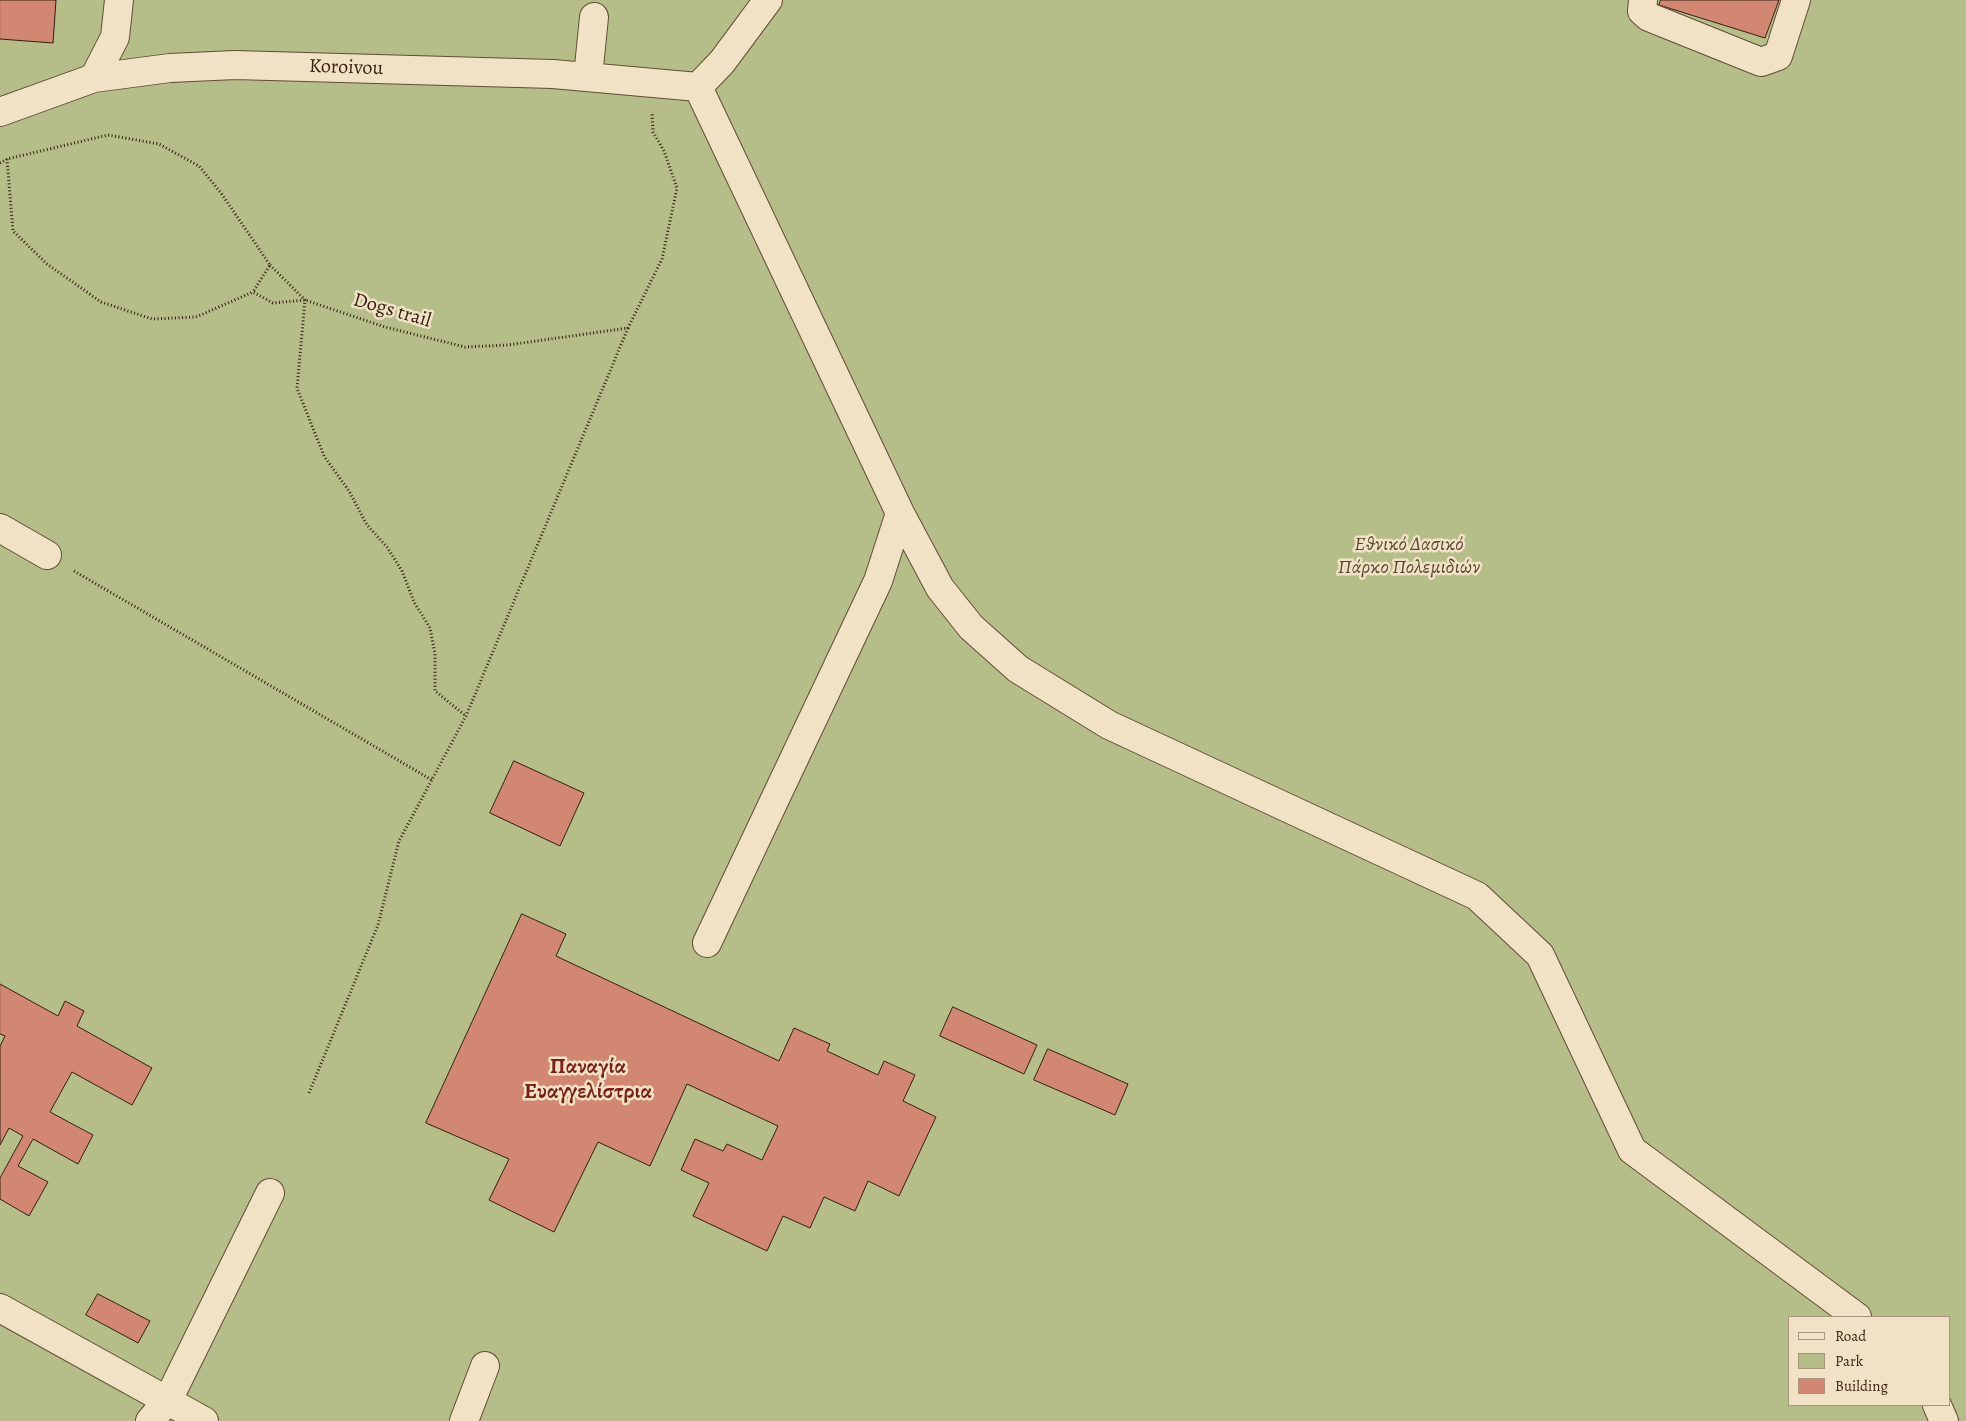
<!DOCTYPE html>
<html>
<head>
<meta charset="utf-8">
<style>
	body { margin:0 }
	#map { position:relative; width:1966px; height:1421px; overflow:hidden; background:#ead3a6; font-family:Alegreya,serif }
	canvas { display:block }
	.legend { position:absolute; left:1788px; top:1316px; width:162px; height:90px; box-sizing:border-box; background:#f1e2c5; border:1px solid #a6947d; margin:0; padding:6px 9px; list-style:none; font-size:15px; color:#361f11 }
	.legend li { display:flex; align-items:center; gap:10px; height:25px }
	.legend b { width:25px; border:1px solid #a6947d }
</style>
</head>
<body>
<div id="map">
<canvas width="1966" height="1421"></canvas>
<ul class="legend">
<li><b style="height:6px;background:#f1e2c5"></b>Road</li>
<li><b style="height:14px;background:#b5bd88"></b>Park</li>
<li><b style="height:14px;background:#d28773"></b>Building</li>
</ul>
</div>
<script>
const ctx = document.querySelector('canvas').getContext('2d');
ctx.lineJoin = 'round';
function fillPath(path, color) { ctx.fillStyle = color; ctx.fill(path, 'evenodd'); }
function trace(path, color, width, dash) { ctx.strokeStyle = color; ctx.lineWidth = width; ctx.lineCap = dash ? 'butt' : 'round'; ctx.setLineDash(dash || []); ctx.stroke(path); }
function drawText(font, color, halo, rows, align = 'center') {
  ctx.font = font + ' Alegreya,serif'; ctx.lineWidth = 5; ctx.setLineDash([]); ctx.textBaseline = 'middle'; ctx.strokeStyle = halo; ctx.fillStyle = color; for (const [text, x, y, turn = 0] of rows) {
    ctx.save(); ctx.translate(x, y); ctx.rotate((+turn || 0) * Math.PI / 180); ctx.textAlign = isNaN(turn) ? turn : align; if (halo) ctx.strokeText(text, 0, 0); ctx.fillText(text, 0, 0); ctx.restore();
  }
}
fillPath(new Path2D(`
	M 0,0 L 1966,0 L 1966,1421 L 0,1421 ZM 1790,1317 L 1950,1317 L 1950,1405 L 1790,1405 Z`), '#b5bd88');
const building = new Path2D(`
	M 0,0 L 56,0 L 53,43 L 0,39 Z
	M 1661,0 L 1779,0 L 1765,38 L 1659,5 Z
	M 514,761 L 584,793 L 560,846 L 490,813 Z
	M 522,914 L 566,934 L 556,956 L 779,1061 L 794,1028 L 830,1044 L 827,1051 L 878,1075 L 884,1061 L 915,1075 L 903,1101 L 936,1117 L 899,1196 L 868,1181 L 855,1211 L 824,1197 L 810,1228 L 783,1216 L 767,1251 L 693,1216 L 709,1183 L 681,1170 L 695,1139 L 723,1151 L 727,1144 L 762,1160 L 778,1126 L 687,1084 L 650,1166 L 598,1142 L 554,1232 L 489,1200 L 509,1159 L 426,1123 Z
	M 0,984 L 58,1016 L 65,1001 L 84,1011 L 77,1026 L 152,1068 L 132,1105 L 72,1072 L 50,1112 L 93,1135 L 78,1164 L 33,1139 L 18,1166 L 48,1182 L 29,1216 L 0,1199 L 0,1178 L 23,1136 L 9,1128 L 0,1145 L 0,1046 L 5,1036 L 0,1034 Z
	M 953,1007 L 1037,1045 L 1024,1074 L 940,1036 Z
	M 1048,1049 L 1128,1084 L 1115,1115 L 1034,1080 Z
	M 98,1294 L 150,1321 L 138,1343 L 86,1315 Z`);
fillPath(building, '#d28773');
trace(building, '#361f11', 1);
const minor = new Path2D(`
	M 1643,0 L 1642,11 L 1649,17 L 1761,62 L 1778,56 L 1796,0
	M 588,77 L 594,17
	M 94,78 L 115,37 L 119,0
	M 698,87 L 900,513 L 940,588 L 971,627 L 1018,669 L 1109,725 L 1477,896 L 1540,955 L 1632,1150 L 1857,1317
	M 698,87 L 722,62 L 768,0
	M 0,112 L 94,78 L 170,68 L 235,65 L 553,74 L 698,87
	M 0,528 L 47,555
	M 707,943 L 878,581 L 900,513
	M 0,1308 L 204,1421
	M 1937,1405 L 1944,1421
	M 150,1421 L 168,1400 L 270,1193
	M 464,1421 L 485,1366`);
trace(minor, '#634c36', 30);
trace(new Path2D(`
	M 7,159 L 13,231 L 47,264 L 101,302 L 152,319 L 196,317 L 253,292
	M 0,163 L 7,159 L 108,135 L 159,144 L 199,166 L 221,193 L 270,265 L 253,292 L 273,303 L 305,300 L 385,327 L 465,347 L 508,345 L 628,328 L 662,259 L 677,188 L 664,151 L 653,132 L 652,113
	M 270,265 L 305,300 L 297,388 L 324,456 L 349,491 L 367,525 L 387,547 L 402,571 L 414,602 L 430,628 L 435,654 L 435,691 L 466,716
	M 74,571 L 432,780
	M 309,1093 L 378,925 L 399,841 L 466,716 L 628,328`), '#361f11', 3, [1, 2.5]);
trace(minor, '#f1e2c5', 28);
drawText('20px', '#361f11', '#f1e2c5', [
	["Koroivou",346,68,2],
	["Dogs trail",392,311,16]
]);
drawText('italic 20px', '#56462f', '#f1e2c5', [
	["Εθνικό Δασικό",1409,545],
	["Πάρκο Πολεμιδιών",1409,568]
]);
drawText('bold 22px', '#7a1f14', '#f1e2c5', [
	["Παναγία",588,1068],
	["Ευαγγελίστρια",588,1093]
]);
</script>
</body>
</html>
